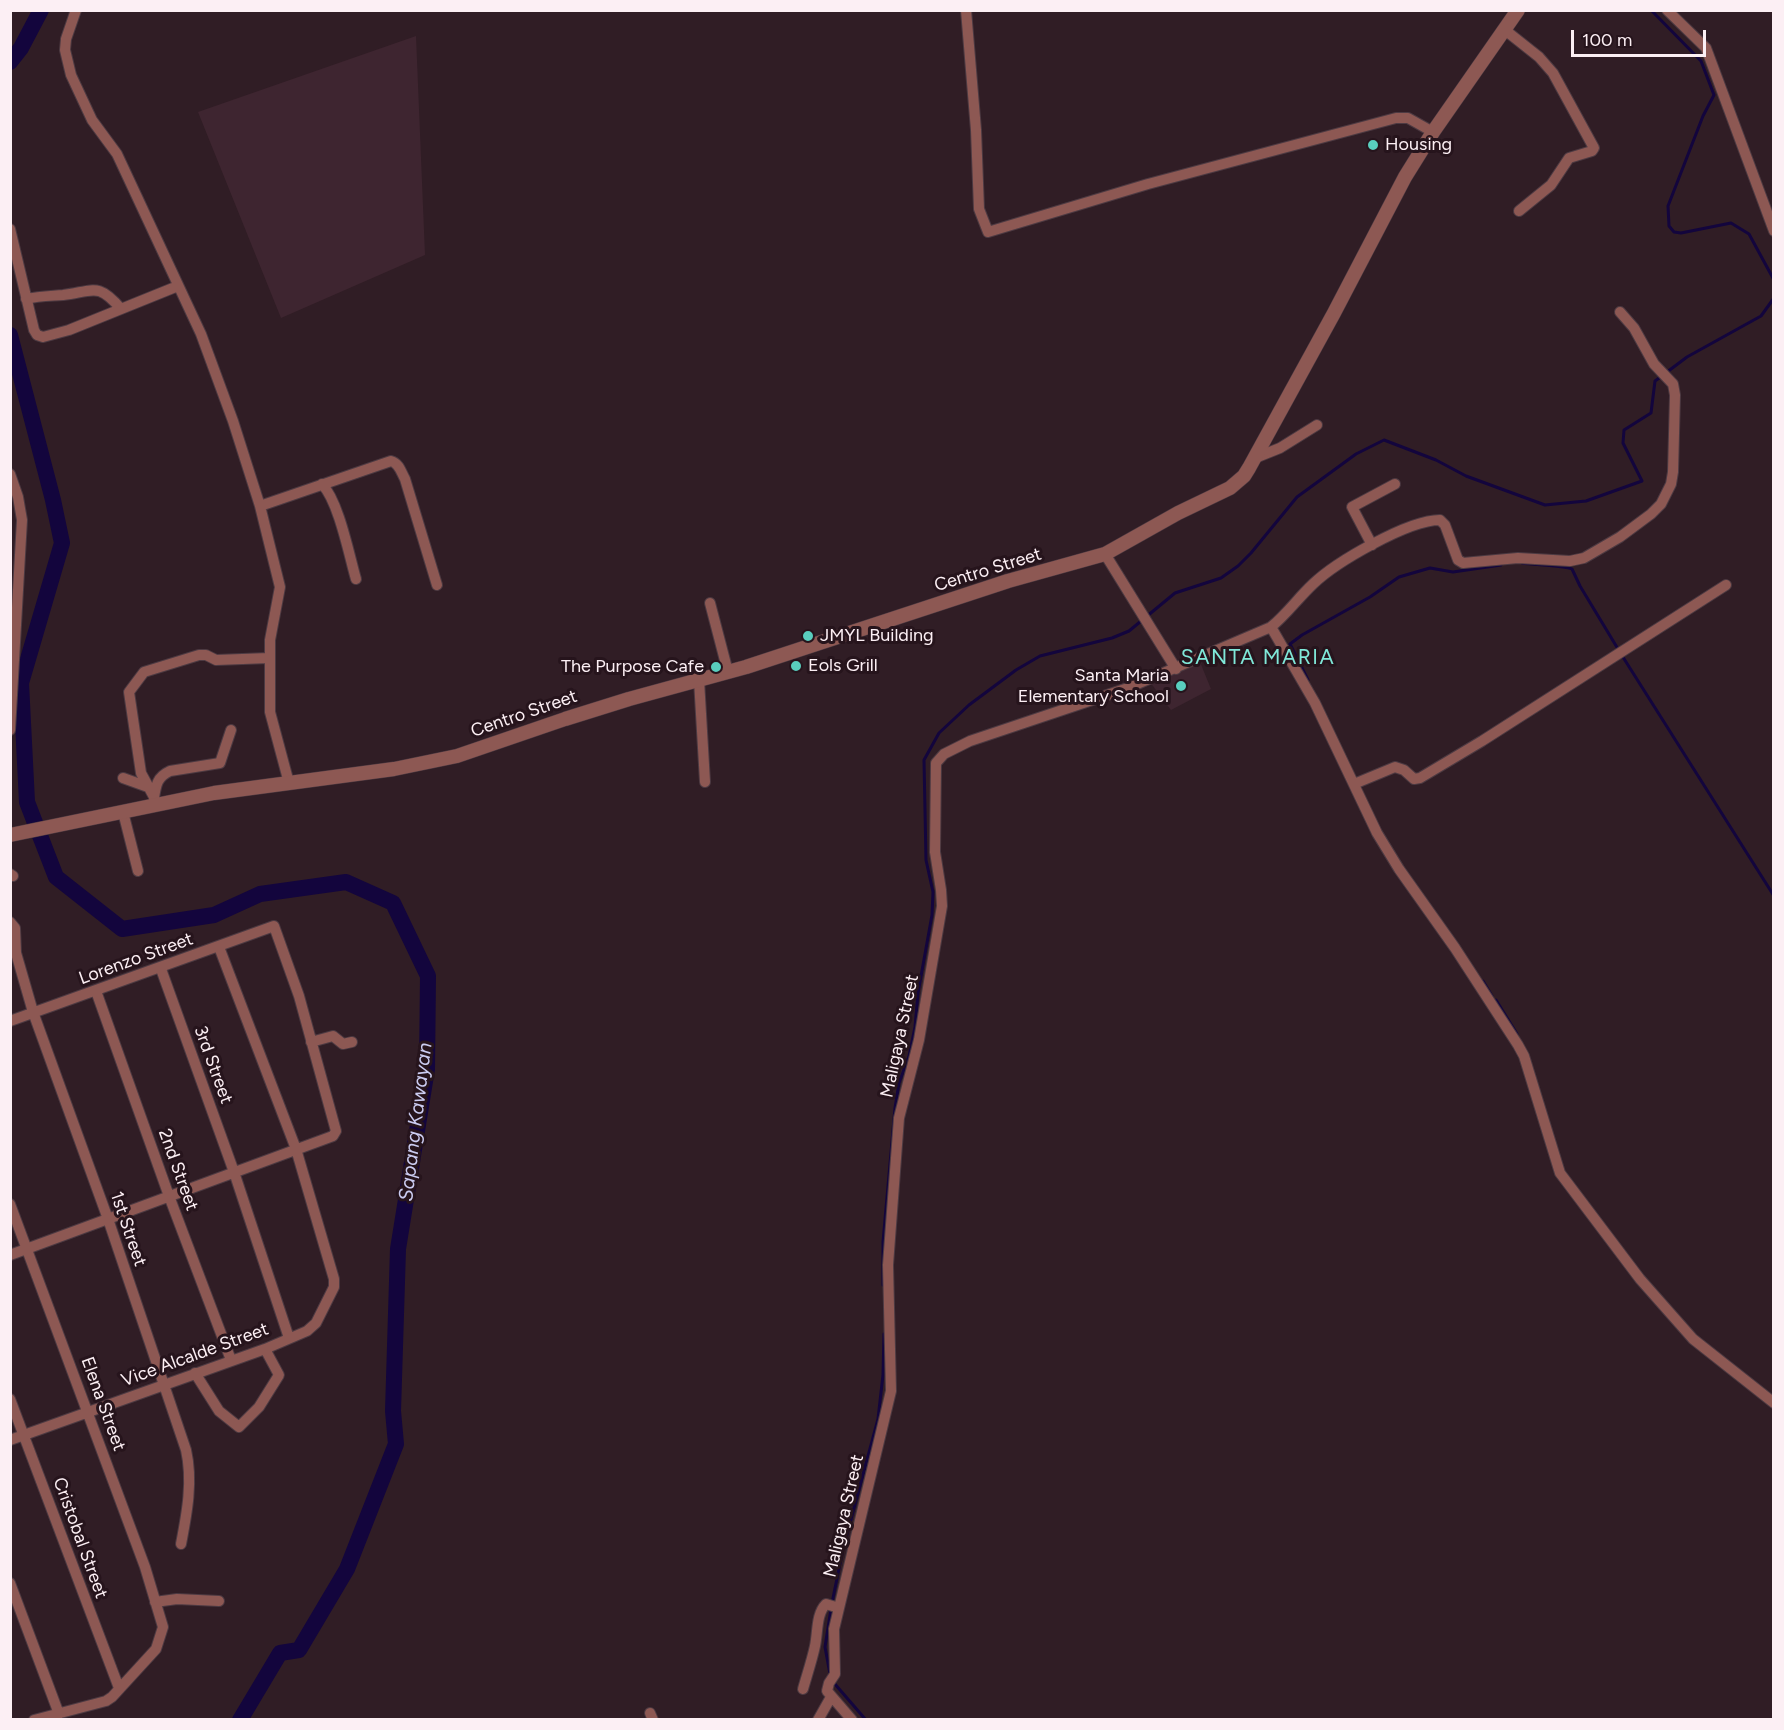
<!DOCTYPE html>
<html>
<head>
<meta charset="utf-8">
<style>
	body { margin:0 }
	#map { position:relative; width:1784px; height:1730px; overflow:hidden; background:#301d25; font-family:Figtree,sans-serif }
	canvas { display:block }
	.frame { position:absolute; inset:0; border:12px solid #fceff4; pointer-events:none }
	.scale { position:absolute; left:1571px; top:30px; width:135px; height:27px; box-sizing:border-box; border:3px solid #fceff4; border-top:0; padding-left:8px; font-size:18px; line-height:21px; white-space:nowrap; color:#fceff4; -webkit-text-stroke:4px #26141c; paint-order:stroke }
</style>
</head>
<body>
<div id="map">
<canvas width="1784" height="1730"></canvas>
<div class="frame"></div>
<div class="scale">100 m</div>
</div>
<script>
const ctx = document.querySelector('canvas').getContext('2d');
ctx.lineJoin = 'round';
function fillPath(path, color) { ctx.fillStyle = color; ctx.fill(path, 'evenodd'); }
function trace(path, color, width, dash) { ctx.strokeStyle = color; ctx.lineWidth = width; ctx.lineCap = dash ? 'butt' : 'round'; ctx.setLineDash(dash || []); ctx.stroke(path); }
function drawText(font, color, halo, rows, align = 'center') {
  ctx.font = font + ' Figtree,sans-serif'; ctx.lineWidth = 6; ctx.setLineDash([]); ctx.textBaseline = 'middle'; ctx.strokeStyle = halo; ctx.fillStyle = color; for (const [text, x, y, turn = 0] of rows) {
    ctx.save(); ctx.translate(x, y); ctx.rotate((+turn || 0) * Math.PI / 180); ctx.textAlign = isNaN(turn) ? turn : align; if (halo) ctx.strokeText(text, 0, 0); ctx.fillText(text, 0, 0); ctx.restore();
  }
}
fillPath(new Path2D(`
	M 416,36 L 425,255 L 281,318 L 198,112 Z
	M 1200,662 L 1211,689 L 1171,710 L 1150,682 Z`), '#3e2530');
trace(new Path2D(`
	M 1651,10 L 1701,61 L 1714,95 L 1703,116 L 1668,206 L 1669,226 L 1674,232 L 1681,233 L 1731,223 L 1749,234 L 1774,280
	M 1667,372 L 1687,357 L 1761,316 L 1774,298
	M 1522,563 C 1535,565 1563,565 1572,569 L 1580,586 L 1618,649
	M 1621,654 L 1774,896
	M 1308,680 L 1290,644 L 1302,635 L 1370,597 L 1399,577 L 1430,568 L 1453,572 L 1501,565
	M 1483,981 L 1492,996
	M 1496,1000 L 1517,1034
	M 883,1285 L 883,1242 L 895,1108 L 899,1083 L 909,1056 L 915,1027 L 918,993 L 932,915 L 933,892 L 926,860 L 924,760 L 939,733 L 969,705 L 1016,670 L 1040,656 L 1112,638 L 1129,631 L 1175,593 L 1221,578 L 1238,566 L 1251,553 L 1297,497 L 1356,454 L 1384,440 L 1436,460 L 1466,476 L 1545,505 L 1586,501 L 1642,481 L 1623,443 L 1624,430 L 1651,413 L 1655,381 L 1662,376
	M 832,1603 L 843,1549 L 878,1419 L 883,1375 L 884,1334
	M 830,1674 L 825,1647 L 831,1609
	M 834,1683 L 866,1720`), '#13053d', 3);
trace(new Path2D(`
	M 10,62 L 21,48 L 41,10
	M 10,335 L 53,500 L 62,543 L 21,683 L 27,802 L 56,877 L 122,929 L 214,915 L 260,894 L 346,882 L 393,903 L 428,976 L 427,1069 L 398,1249 L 393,1411 L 396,1444 L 347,1569 L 299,1650 L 280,1653 L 240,1720`), '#13053d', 16);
const minor = new Path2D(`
	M 76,10 L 66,39 L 65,50 L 71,75 L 92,120 L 117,154 L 201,334 L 233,421 L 260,506 L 280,587 L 270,640 L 270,712 L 289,783
	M 966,10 L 976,130 L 979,209 L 988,232 L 1148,184 L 1396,118 L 1408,118 L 1433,132
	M 1667,10 L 1706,48 L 1774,231
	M 1505,30 L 1539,57 L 1553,73 L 1594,148 L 1592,151 L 1569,158 L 1551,185 L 1519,211
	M 10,229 L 34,330 L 37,335 L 43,337 L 69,330 L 178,286
	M 26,299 C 39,296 51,296 63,295 C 94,291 98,282 121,309
	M 1255,458 L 1280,448 L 1317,425
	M 10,474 L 18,497 L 22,520 L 10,730
	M 322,484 C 339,502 349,555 356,579
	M 260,506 L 391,461 C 399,463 401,472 405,479 L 437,585
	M 1372,545 L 1352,507 L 1395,484
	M 1105,554 L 1176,669
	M 710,603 L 728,672
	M 1271,627 L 1315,703 L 1377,833 L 1399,869 L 1455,948 L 1518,1045 L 1524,1056 L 1560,1173 L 1640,1279 L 1693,1339 L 1774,1403
	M 699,680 L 705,782
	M 123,778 L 148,787
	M 1354,784 L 1395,767 L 1404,770 L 1414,779 L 1420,778 L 1482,741 L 1726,585
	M 154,797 L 141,773 L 129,692 L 144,672 L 199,655 L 206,655 L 216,660 L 269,658
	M 154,798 C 156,785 157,777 170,771 L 220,763 L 231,730
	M 123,812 L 138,871
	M 10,874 L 13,876
	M 10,922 L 15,928 L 16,953 L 33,1012 L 108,1219 L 186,1450 C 193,1481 187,1513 181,1544
	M 161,969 L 234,1172 L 289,1338
	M 96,991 L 169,1196 L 231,1360
	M 10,1021 L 274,926 L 299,996 L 336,1131 L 333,1136 L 10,1255
	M 311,1042 L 333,1036 L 343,1044 L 352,1042
	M 10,1204 L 145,1567 L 163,1627 L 156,1649 L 112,1697 L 106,1701 L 34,1720
	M 195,1373 L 219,1411 L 239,1427 L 259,1407 L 279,1375 L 265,1349
	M 10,1399 L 119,1688
	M 10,1440 L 265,1349 L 307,1331 L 316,1323 L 334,1287 L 334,1279 L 296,1149 L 219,947
	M 10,1583 L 59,1714
	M 155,1602 L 177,1599 L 219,1601
	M 803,1689 C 807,1675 812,1660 815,1646 C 818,1632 816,1614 826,1604 L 839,1608
	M 650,1713 L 653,1720
	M 818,1720 L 831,1697
	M 852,1720 L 827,1691 L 829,1683 L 835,1674 L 834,1629 L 891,1391 L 888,1265 L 899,1118 L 919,1040 L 942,906 L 941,890 L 935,852 L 936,763 L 944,754 L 970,741 L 1128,688 L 1271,627 C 1287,614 1298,598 1313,584 C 1336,562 1408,520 1440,520 L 1445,525 L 1458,560 L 1463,563 L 1518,558 L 1570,561 L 1584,558 L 1620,537 L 1651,514 L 1661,504 L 1671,484 L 1673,472 L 1675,395 L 1673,384 L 1654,364 L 1634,328 L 1620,312`);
const tertiary = new Path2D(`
	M 10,835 L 214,793 L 394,769 L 457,756 L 565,719 L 629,699 L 746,667 L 1008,581 L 1105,554 L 1178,513 L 1230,488 L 1244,476 L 1249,468 L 1334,313 L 1405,177 L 1433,132 L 1518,10`);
trace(minor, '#4d3a42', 12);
trace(tertiary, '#4d3a42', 15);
trace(minor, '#8d5853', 10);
trace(tertiary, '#8d5853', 14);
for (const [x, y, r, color] of [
	[1373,145,6,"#59cebe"],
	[808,636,6,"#59cebe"],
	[796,666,6,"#59cebe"],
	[716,667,6,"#59cebe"],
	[1181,686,6,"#59cebe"]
]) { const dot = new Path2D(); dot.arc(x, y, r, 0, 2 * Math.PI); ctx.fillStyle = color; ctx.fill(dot); trace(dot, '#26141c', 2); }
drawText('18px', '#fceff4', '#26141c', [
	["Housing",1385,145],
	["JMYL Building",820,636],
	["Eols Grill",808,666],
	["The Purpose Cafe",704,667,"right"],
	["Santa Maria",1169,676,"right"],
	["Elementary School",1169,697,"right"]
], 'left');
drawText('18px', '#fceff4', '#26141c', [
	["Centro Street",988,570,-17],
	["Centro Street",524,714,-19],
	["Lorenzo Street",136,959,-20],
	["Maligaya Street",900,1036,-78],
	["3rd Street",213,1065,70],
	["2nd Street",178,1170,70],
	["1st Street",128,1229,71],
	["Vice Alcalde Street",195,1355,-20],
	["Elena Street",103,1404,70],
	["Maligaya Street",844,1516,-77],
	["Cristobal Street",80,1538,70]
]);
drawText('italic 20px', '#cbccf1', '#26141c', [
	["Sapang Kawayan",416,1122,-83]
]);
ctx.letterSpacing = '1.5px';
drawText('21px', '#80e8d9', '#26141c', [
	["SANTA MARIA",1258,658]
]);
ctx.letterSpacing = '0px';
</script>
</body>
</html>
